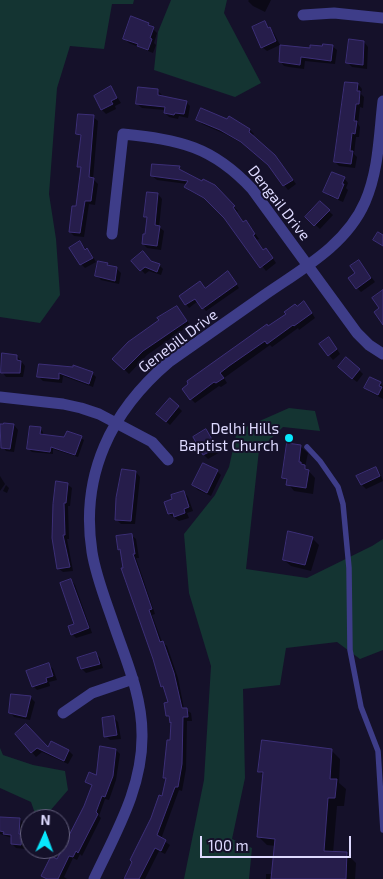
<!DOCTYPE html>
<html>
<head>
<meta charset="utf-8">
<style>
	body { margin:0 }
	#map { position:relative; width:383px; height:879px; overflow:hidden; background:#15112a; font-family:"Exo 2",sans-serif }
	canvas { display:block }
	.north { position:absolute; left:20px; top:809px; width:50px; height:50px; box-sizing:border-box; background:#15112a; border:1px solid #65617f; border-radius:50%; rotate:2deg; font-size:14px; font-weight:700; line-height:20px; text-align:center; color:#dedaff }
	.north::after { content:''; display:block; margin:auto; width:18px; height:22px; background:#08e8fd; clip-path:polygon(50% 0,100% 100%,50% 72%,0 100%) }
	.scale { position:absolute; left:200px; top:836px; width:151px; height:22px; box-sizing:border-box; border:2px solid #dedaff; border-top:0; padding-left:6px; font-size:15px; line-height:18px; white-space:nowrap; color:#dedaff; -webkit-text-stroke:4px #15112a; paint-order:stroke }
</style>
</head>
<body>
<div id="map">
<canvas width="383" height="879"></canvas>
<div class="north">N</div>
<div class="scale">100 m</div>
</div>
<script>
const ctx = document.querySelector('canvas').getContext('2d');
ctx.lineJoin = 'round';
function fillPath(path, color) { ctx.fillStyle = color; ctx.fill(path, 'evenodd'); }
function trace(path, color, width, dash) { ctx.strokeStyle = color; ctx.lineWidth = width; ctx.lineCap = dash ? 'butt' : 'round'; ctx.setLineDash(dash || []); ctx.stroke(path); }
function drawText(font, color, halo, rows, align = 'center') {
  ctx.font = font + ' "Exo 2",sans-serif'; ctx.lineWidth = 4; ctx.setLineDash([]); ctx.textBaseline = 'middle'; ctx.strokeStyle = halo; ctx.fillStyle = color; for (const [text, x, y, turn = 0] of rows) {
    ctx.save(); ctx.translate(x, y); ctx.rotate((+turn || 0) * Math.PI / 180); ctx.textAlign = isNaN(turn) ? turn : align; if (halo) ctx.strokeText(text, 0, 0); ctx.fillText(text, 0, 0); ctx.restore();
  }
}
fillPath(new Path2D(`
	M 0,0 L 134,0 L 133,4 L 112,4 L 104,49 L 70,46 L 57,88 L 49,194 L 56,239 L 60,295 L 40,323 L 0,317 Z
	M 171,0 L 227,0 L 224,13 L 261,83 L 235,97 L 154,70 L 158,32 Z
	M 289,408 L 315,411 L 320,431 L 283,427 L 259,450 L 246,569 L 307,578 L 372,546 L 383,539 L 383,650 L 360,659 L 337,642 L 286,648 L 280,685 L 243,689 L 245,778 L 232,839 L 252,848 L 249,879 L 184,879 L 204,780 L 211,666 L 189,593 L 184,534 L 215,495 L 229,467 L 237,431 Z
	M 0,748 L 3,755 L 33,765 L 65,771 L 68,790 L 43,819 L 37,819 L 31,802 L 0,788 Z`), '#143432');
fillPath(new Path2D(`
	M 249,0 L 271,0 L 265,12 L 253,6 L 248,1 Z
	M 264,23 L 274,33 L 280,45 L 267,51 L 262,47 Z
	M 148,24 L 157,33 L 154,43 L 156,45 L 153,53 L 129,43 L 125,39 Z
	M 364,42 L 368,47 L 367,69 L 352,67 L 348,63 Z
	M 332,46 L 337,50 L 335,64 L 305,61 L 304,69 L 289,67 L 284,66 L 280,61 L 311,49 Z
	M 358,84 L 362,89 L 361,94 L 364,97 L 363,108 L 360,107 L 358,124 L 360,127 L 359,137 L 356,137 L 354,154 L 357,157 L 355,168 L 339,166 L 335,162 Z
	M 111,88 L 121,103 L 115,106 L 116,109 L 106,114 L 102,110 Z
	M 158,91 L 162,95 L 162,97 L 186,102 L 190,106 L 188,118 L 179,116 L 178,119 L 169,117 L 165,113 L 165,110 L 142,108 L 137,104 Z
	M 93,117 L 98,121 L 93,179 L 98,184 L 95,205 L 89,204 L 84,237 L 74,236 L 70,232 L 77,208 L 82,169 L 79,166 L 82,138 L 78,134 Z
	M 198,120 L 250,130 L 254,134 L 252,136 L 279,161 L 296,184 L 288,190 L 270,166 L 247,146 L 225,134 L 202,124 Z
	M 179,168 L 183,172 L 202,183 L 214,186 L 238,211 L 237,212 L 244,223 L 246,222 L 250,226 L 259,239 L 256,240 L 264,251 L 270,254 L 276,263 L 266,271 L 225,218 L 209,201 L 190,191 L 186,187 L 187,184 L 157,180 L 152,176 Z
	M 344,178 L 348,183 L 346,188 L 348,190 L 343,202 L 329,196 L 325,192 Z
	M 158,194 L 162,199 L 159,227 L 164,231 L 161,250 L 147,248 L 143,244 L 146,236 L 148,219 L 146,217 Z
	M 320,203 L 333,215 L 320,229 L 307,217 Z
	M 80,243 L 91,254 L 96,262 L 85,268 L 81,264 Z
	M 133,261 L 151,262 L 159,265 L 163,269 L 161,275 L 149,271 L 145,274 Z
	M 359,261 L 375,282 L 361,292 L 357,288 Z
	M 107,264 L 110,267 L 116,268 L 121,273 L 119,284 L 101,280 L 97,276 Z
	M 231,276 L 239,288 L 206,311 L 198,301 L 189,308 L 180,296 L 205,289 Z
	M 308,307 L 315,318 L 299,330 L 298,328 L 272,347 L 270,345 L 224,378 L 227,383 L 221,387 L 219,386 L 195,403 L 191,399 L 269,328 L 297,308 Z
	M 169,311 L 181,312 L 190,325 L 147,355 L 129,374 L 114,359 L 161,320 L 159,318 Z
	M 333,343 L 340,354 L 333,360 L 329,355 Z
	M 17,356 L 25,366 L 23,377 L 6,377 L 2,372 Z
	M 40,365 L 92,373 L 96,377 L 93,387 L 63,376 L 62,383 L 43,381 L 38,376 Z
	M 359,370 L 363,374 L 357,382 L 343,371 Z
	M 380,383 L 383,386 L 383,399 L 370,392 L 365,388 Z
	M 178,407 L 182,411 L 170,425 L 162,418 Z
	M 0,425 L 14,425 L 18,430 L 14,452 L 6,451 L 0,443 Z
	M 40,429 L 43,432 L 43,436 L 65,438 L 81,438 L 84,440 L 78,457 L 53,449 L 53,454 L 32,452 L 29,449 Z
	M 206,431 L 220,452 L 208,459 L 204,455 Z
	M 288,445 L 301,447 L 308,453 L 305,467 L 315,478 L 313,494 L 294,491 L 283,477 Z
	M 375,469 L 380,473 L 383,481 L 366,489 L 362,485 L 358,477 Z
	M 217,471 L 221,475 L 211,496 L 198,490 L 193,485 Z
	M 136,472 L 140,477 L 135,524 L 121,524 L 116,519 Z
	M 0,476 L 5,484 L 0,491 Z
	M 67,484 L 72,488 L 70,506 L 68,506 L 69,539 L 67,539 L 73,571 L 63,572 L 58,568 L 54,538 Z
	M 6,485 L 9,488 L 7,493 L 3,491 Z
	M 184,492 L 188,497 L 193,511 L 187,513 L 189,518 L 179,521 L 169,514 L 174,500 Z
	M 131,535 L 136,539 L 139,558 L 136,558 L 155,614 L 152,615 L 162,642 L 167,646 L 178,678 L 184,709 L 191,713 L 192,721 L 187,721 L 186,769 L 182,791 L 179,790 L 161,839 L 170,845 L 165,854 L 159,851 L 145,879 L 122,879 L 124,877 L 126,878 L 163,798 L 167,780 L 164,777 L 171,741 L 172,724 L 167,715 L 169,703 L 166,690 L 162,686 L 125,568 L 122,552 L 119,549 Z
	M 312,538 L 319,545 L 311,571 L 291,566 L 284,560 Z
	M 71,580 L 75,585 L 92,633 L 76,638 L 72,634 L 76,625 Z
	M 96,654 L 100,658 L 103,668 L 86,673 L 82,669 Z
	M 49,665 L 53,669 L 57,680 L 49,682 L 50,686 L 37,690 L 33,686 Z
	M 30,697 L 35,702 L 30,720 L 14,717 L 10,712 Z
	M 114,718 L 118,722 L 121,739 L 110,740 L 106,736 Z
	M 17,734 L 48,749 L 69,751 L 73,755 L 68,764 L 42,752 L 36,757 Z
	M 116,750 L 120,754 L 116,780 L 109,800 L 105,799 L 99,816 L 101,818 L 82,856 L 80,854 L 77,860 L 73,858 L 64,877 L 67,879 L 46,879 L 43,876 L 57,861 L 85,807 L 93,786 L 87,782 L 97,777 Z
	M 331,750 L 340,759 L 339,783 L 346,789 L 344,806 L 337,806 L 333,853 L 347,854 L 356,863 L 355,879 L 266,879 L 266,874 L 273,874 L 276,846 L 267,845 L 258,836 L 264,776 L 259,771 Z
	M 0,818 L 20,819 L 24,824 L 23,837 L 26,840 L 25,849 L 16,848 L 12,844 L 12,838 L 0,834 Z`), '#0007');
const building = new Path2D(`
	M 131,16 L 149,23 L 148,25 L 154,27 L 150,38 L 152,39 L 148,50 L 137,46 L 138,44 L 123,39 Z
	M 265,21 L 268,28 L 270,27 L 276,41 L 261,48 L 252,27 Z
	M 349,39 L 364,41 L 363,65 L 346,63 Z
	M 323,44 L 333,45 L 331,61 L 301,57 L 300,65 L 279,62 L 280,45 L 310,48 L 310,45 L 322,46 Z
	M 345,82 L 358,83 L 357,91 L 360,91 L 359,104 L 356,104 L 354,121 L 357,121 L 355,134 L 352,133 L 350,151 L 353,151 L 351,164 L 334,162 Z
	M 111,86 L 117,98 L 111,101 L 113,104 L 101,110 L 94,96 Z
	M 138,87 L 158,89 L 158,95 L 187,101 L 184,114 L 175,113 L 174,115 L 164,113 L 165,107 L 136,104 Z
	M 201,108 L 227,119 L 229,116 L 250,129 L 249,132 L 275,155 L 293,180 L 283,186 L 268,165 L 241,142 L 220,130 L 196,120 Z
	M 78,114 L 94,115 L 89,177 L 94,178 L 91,201 L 85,201 L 80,233 L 69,232 L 72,206 L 76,206 L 81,167 L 77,167 L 81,135 L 76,134 Z
	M 152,164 L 180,166 L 179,169 L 202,181 L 203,179 L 215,185 L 235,206 L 233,207 L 243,222 L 246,220 L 255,234 L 253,235 L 263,250 L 266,248 L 273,258 L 260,268 L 224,218 L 204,198 L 184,187 L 188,181 L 151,176 Z
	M 332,172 L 345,177 L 342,184 L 344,184 L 338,199 L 323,192 Z
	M 147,192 L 158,193 L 155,225 L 160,226 L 157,246 L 142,244 L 143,234 L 145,234 L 147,217 L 144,217 Z
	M 320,201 L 330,210 L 314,226 L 305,217 Z
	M 378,232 L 383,235 L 383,246 L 373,240 Z
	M 80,241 L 85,250 L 87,248 L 93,258 L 80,265 L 69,248 Z
	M 143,251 L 151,261 L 160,264 L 157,272 L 145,267 L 140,271 L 131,261 Z
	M 359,260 L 371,278 L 356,289 L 348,278 L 355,273 L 350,266 Z
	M 98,261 L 108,263 L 107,265 L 117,267 L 115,281 L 95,276 Z
	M 228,271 L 237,284 L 202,309 L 195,299 L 185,305 L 179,296 L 200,281 L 205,288 Z
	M 383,290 L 383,325 L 374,312 L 379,308 L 372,298 Z
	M 304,301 L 312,313 L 294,326 L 293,325 L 267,344 L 265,341 L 229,366 L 220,373 L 224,378 L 216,383 L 214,382 L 190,400 L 182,389 L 188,384 L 187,381 L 267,324 L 268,326 L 286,314 L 284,312 L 295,304 L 297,306 Z
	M 177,306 L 187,321 L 143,351 L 124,370 L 112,359 L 128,342 L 159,320 L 157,318 Z
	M 329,337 L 337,349 L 328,356 L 319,344 Z
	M 2,353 L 17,355 L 17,360 L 21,361 L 20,373 L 1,373 Z
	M 346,357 L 360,369 L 352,379 L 338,367 Z
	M 39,364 L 73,367 L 73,365 L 93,372 L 89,384 L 59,373 L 59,379 L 37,377 Z
	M 370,377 L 381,382 L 379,386 L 382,387 L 378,395 L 364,388 Z
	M 170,398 L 179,406 L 166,422 L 156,414 Z
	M 4,423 L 14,424 L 10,449 L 1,448 L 0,424 L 3,424 Z
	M 30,426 L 41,427 L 40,434 L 64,437 L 67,431 L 82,436 L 75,455 L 51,447 L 50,452 L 27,449 Z
	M 206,429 L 217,448 L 203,455 L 193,437 Z
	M 287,443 L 301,445 L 299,462 L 301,462 L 301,464 L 305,465 L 305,469 L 309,470 L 306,488 L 286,485 L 287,479 L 282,478 Z
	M 203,463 L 218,470 L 207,493 L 192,485 Z
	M 376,467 L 380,476 L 361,485 L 356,476 Z
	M 122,469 L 136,471 L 131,521 L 115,520 L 116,498 Z
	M 56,481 L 68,483 L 66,503 L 64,503 L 65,535 L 63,535 L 70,567 L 57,569 L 52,538 L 53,504 Z
	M 184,491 L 189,507 L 184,509 L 185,513 L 174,517 L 173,513 L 168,514 L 164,502 L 172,499 L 171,495 Z
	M 288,531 L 313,537 L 305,565 L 283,560 Z
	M 132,534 L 135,554 L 133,554 L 152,609 L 149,610 L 160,642 L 163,641 L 174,673 L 182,708 L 187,708 L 188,717 L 183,717 L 182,764 L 178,787 L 175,787 L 157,835 L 166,840 L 161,851 L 155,848 L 139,879 L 124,879 L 132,862 L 130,860 L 151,818 L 159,795 L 162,796 L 166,778 L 163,778 L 167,740 L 170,740 L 171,722 L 170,723 L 169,716 L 166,716 L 164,703 L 168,702 L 163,686 L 161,687 L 153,659 L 121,568 L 123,568 L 120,549 L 118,550 L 116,536 Z
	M 71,579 L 89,628 L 71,635 L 68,626 L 74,624 L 60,583 Z
	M 96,652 L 100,664 L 81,669 L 77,658 Z
	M 49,663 L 53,676 L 46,678 L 47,682 L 32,687 L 26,671 Z
	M 11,694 L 31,696 L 26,717 L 9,713 Z
	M 114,716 L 117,735 L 104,737 L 102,718 Z
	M 26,724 L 48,747 L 51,741 L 69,750 L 64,761 L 37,748 L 31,753 L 15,734 Z
	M 262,740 L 332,749 L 330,779 L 337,779 L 335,798 L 328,798 L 324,851 L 347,852 L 346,879 L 271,879 L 275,839 L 257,837 L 263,772 L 258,772 Z
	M 100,746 L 116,749 L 113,776 L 105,797 L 102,796 L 96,812 L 98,814 L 78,853 L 76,851 L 73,857 L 69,856 L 58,879 L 47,879 L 41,876 L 51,856 L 57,859 L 84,806 L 92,785 L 85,782 L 89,772 L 96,775 Z
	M 0,817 L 20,818 L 19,834 L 22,834 L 21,845 L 11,844 L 11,835 L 3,834 L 4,832 L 0,831 Z`);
fillPath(building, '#261d4b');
trace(building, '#3c2f77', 1);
trace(new Path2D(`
	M 307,447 L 320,461 L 338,487 L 343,504 L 349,568 L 350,650 L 361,707 L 378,751 L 383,830`), '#3e3d89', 5.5);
trace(new Path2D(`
	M 303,15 L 334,13 L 383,18
	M 112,234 L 123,134 C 180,140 212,146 252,189 L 357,333 L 369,345 L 383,354
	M 0,397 L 63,404 L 81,408 L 99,414 L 152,442 L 168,460
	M 63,713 L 92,693 L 133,679
	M 94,879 C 116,832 143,787 142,734 C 142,696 126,660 114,625 C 106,601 96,577 92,552 C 80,475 111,411 169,362 C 200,340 232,318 263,296 C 300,270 346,246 365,202 C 379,170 379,134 383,101`), '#3e3d89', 11);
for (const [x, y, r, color] of [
	[289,438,5,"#08e8fd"]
]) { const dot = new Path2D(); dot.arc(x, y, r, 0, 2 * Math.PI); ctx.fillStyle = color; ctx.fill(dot); trace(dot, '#15112a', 2); }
drawText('15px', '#dedaff', '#15112a', [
	["Dengail Drive",279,203,52],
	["Genebill Drive",178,341,-37]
]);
drawText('15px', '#dedaff', '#15112a', [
	["Delhi Hills",279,429],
	["Baptist Church",279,446]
], 'right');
</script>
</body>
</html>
